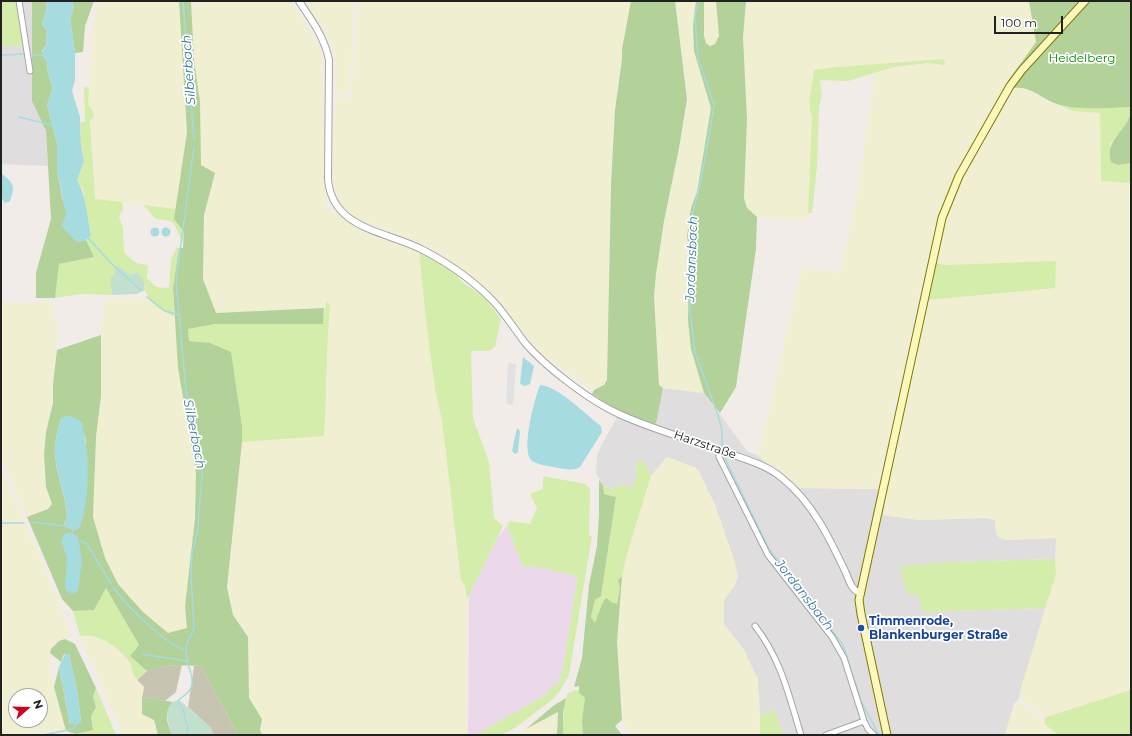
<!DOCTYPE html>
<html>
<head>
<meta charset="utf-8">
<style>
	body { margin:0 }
	#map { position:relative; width:1132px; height:736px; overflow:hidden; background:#f1ece7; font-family:Montserrat,sans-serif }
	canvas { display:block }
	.frame { position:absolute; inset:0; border:2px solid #212121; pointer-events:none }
	.north { position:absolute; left:8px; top:688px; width:40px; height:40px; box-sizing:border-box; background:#fff; border:1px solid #a6a6a6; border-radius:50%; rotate:70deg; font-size:11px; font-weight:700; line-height:16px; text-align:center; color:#212121 }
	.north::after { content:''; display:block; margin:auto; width:14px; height:18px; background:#d1001c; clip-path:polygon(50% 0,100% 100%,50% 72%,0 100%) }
	.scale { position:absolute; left:994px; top:16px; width:69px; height:18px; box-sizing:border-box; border:2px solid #212121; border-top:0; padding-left:5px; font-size:12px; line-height:14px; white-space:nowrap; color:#212121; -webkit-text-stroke:3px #fff; paint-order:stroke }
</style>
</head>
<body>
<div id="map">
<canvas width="1132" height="736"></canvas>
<div class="frame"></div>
<div class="north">N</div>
<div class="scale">100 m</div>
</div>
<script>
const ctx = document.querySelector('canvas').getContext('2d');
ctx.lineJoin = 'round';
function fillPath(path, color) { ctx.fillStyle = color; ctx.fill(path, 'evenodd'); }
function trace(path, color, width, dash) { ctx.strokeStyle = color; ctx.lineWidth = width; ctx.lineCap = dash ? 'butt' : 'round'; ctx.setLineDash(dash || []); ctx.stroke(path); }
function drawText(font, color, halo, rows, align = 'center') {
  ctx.font = font + ' Montserrat,sans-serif'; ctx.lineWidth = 3.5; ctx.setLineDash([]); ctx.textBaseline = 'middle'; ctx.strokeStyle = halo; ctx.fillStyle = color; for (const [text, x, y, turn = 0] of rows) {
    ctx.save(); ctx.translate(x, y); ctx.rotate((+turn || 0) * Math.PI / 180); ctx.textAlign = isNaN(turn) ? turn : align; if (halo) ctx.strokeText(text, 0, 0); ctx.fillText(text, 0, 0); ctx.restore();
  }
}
fillPath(new Path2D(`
	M 17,1 L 32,1 L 32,100 L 46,131 L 48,166 L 1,164 L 1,46 L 24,46 Z
	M 663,388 L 704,393 L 747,451 L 758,456 L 800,488 L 877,489 L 887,491 L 883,515 L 919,520 L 985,518 L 995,520 L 996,534 L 1006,540 L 1056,538 L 1055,559 L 952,562 L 920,595 L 923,612 L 1045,608 L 1019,698 L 1014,704 L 1005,735 L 783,735 L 775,710 L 760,715 L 759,694 L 744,650 L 724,624 L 724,600 L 735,585 L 735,563 L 715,505 L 699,472 L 696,468 L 667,457 L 651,476 L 643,461 L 637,460 L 636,479 L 633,489 L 623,484 L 611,489 L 603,485 L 596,473 L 597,456 L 601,446 L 620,412 L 656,424 Z`), '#dfddde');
fillPath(new Path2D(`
	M 507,526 L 523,566 L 542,568 L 575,576 L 577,580 L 563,669 L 556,688 L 552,686 L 547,694 L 479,733 L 468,735 L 469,596 L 498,537 Z`), '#ebd8ea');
fillPath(new Path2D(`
	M 182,664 L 176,692 L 165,701 L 142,697 L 144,687 L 137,680 L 147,671 L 155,668 Z
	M 194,666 L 201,666 L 238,735 L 213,735 L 211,728 L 188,707 Z`), '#c7c4b2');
fillPath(new Path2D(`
	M 99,1 L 179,1 L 187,132 L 176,209 L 95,199 L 90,120 L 93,116 L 88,104 L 92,29 Z
	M 203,1 L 290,1 L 320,46 L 322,55 L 326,207 L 329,210 L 333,210 L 352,225 L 365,233 L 419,251 L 426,321 L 435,389 L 442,421 L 454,533 L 461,580 L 465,586 L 467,600 L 466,735 L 262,735 L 260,731 L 262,719 L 249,698 L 248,637 L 233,615 L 227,587 L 242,442 L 324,435 L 328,385 L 326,302 L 324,308 L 216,313 L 203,279 L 204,215 L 215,173 L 201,165 L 200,102 L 191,29 L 191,6 Z
	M 305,1 L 354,1 L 350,89 L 345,94 L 337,94 L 335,91 L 335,50 Z
	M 358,1 L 631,1 L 622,49 L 622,59 L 615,110 L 611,185 L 607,380 L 604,385 L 594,390 L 589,389 L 543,355 L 533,345 L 492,292 L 468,273 L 429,247 L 356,218 L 339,204 L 335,191 L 333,167 L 335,99 L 351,97 Z
	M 675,1 L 696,1 L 695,9 L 698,67 L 711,108 L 697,192 L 691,208 L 687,236 L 689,249 L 688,321 L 691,349 L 704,393 L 663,388 L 659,385 L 657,363 L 654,296 L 656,274 L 664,221 L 679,148 L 687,99 Z
	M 704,1 L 716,1 L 719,36 L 715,44 L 710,46 L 706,43 L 704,36 Z
	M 746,1 L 1029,1 L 1036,42 L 1008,81 L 964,162 L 940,215 L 927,259 L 877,489 L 800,488 L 758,456 L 802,267 L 840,273 L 859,184 L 875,73 L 894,67 L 927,63 L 945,65 L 944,59 L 837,67 L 814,70 L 813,87 L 809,106 L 812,116 L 808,213 L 806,221 L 757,217 L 747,208 L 744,198 L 747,119 L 743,37 Z
	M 1023,87 L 1053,102 L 1100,113 L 1101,181 L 1131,183 L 1131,690 L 1046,717 L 1041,715 L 1021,698 L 1020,691 L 1056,575 L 1056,538 L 1006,540 L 1000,538 L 996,534 L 995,520 L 985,518 L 919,520 L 883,515 L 887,491 L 928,300 L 1055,288 L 938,264 L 936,262 L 945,218 L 955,192 L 1015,88 Z
	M 148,297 L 157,309 L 174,316 L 178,368 L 196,473 L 195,518 L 185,607 L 187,628 L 168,633 L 143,612 L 118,584 L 105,558 L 93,517 L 96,437 L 101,396 L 101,335 L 105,300 Z
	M 52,302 L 58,332 L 53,384 L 53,403 L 46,432 L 46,486 L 52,504 L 48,509 L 27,517 L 1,456 L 1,303 Z
	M 667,457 L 696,468 L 699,472 L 715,505 L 735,563 L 738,576 L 735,585 L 724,600 L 724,624 L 744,650 L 758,679 L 760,735 L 629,735 L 622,720 L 617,642 L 622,576 L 627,554 L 651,476 Z
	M 1,468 L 57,598 L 71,636 L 59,641 L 51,649 L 49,665 L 66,731 L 1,735 ZM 16,696 L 40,696 L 40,720 L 16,720 Z
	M 90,634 L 109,642 L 130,663 L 134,677 L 144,687 L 141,703 L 154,720 L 158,735 L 123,735 L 80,636 Z
	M 1017,702 L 1021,703 L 1058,735 L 1005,735 L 1014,704 Z
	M 559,711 L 557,735 L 516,735 L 526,729 Z`), '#f0efd2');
fillPath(new Path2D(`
	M 1,1 L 17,1 L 24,46 L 1,46 Z
	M 944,59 L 945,65 L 927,63 L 894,67 L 848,81 L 820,80 L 822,96 L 819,107 L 817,167 L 812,213 L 808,213 L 812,116 C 806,103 813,85 814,70 L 837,67 Z
	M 84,87 L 89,88 L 88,104 L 92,110 L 94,116 L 90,121 L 95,199 L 122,202 L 123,209 L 119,216 L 123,228 L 124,253 L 136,263 L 148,265 L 147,278 L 156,287 L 169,288 L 171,260 L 177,247 L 179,248 L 173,288 L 174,316 C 159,310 151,305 145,290 L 146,287 L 137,272 L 131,275 L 124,270 C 113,277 109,282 112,295 L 81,294 L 55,298 L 59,264 L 94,257 L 86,240 L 91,236 L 85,210 L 83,189 L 77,180 L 84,161 L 81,147 L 81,122 L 85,122 Z
	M 1061,106 L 1104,108 L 1131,107 L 1130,119 L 1110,144 L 1111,162 L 1118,165 L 1131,163 L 1131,183 L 1101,181 L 1100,113 L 1073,111 Z
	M 143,205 L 176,209 L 175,219 L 184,232 L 183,243 L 174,224 L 170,221 L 156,219 Z
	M 419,251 L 439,262 L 455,273 L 462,282 L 484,297 L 501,319 L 495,347 L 489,351 L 471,351 L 473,418 L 489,462 L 494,518 L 503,526 L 467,600 L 465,586 L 461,580 L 442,421 L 435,389 L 426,321 Z
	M 1054,261 L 1056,262 L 1055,288 L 928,300 L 936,262 L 939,264 L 948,265 Z
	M 326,301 L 330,306 C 326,349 327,392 324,436 L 242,442 L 242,426 L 231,353 L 210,343 L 189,341 L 188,329 L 215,324 L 323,323 Z
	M 637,459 L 643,461 L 651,476 L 627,554 L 622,576 L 618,580 L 620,588 L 617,604 L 611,602 L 602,604 L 595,624 L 591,617 L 595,600 L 601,596 L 616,497 L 604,494 L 603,485 L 611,489 L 623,484 L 633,488 L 636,479 Z
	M 543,476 L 585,484 L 590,489 L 589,535 L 592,536 L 569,675 L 560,691 L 553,699 L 515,728 L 501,735 L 472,735 L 479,733 L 547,694 L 552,685 L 556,687 L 563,669 L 577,580 L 575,576 L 542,568 L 523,566 L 507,526 L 510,521 L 530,524 L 537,508 L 530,494 L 543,489 Z
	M 1055,559 L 1056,575 L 1045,608 L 922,612 L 920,596 L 909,594 L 904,586 L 901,566 L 952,562 Z
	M 106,588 L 139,645 L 130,656 L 147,671 L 137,680 C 132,675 133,669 130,663 C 119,647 99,633 80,636 L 73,611 L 94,610 Z
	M 96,688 L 116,735 L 73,735 L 93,730 L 91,716 L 96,707 L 93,697 Z
	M 576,690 L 580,691 L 579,693 L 585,698 L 582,720 L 583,735 L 563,735 C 563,721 563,707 568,693 Z
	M 1131,690 L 1131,735 L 1058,735 L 1044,723 L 1046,717 Z
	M 775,710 L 783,735 L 760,735 L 760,715 Z`), '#d4edab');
fillPath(new Path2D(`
	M 32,1 L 47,1 L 46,11 L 42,24 L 47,30 L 46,45 L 42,51 L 47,62 L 48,73 L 53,88 L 47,105 L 57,144 L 57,169 L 62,197 L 76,242 L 86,240 L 94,257 L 59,264 L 55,298 L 36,298 L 36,273 L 51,219 L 46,131 L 32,101 Z
	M 72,1 L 94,1 L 85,26 L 83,52 L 75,53 L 70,18 L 74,8 Z
	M 179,1 L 191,1 L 194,60 L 200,102 L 201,165 L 215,173 L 204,215 L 203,279 L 216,313 L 324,308 L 323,324 L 215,324 L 188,329 L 189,341 L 210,343 L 231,352 L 242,426 L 242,442 L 227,587 L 233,615 L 248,637 L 249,698 L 262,719 L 260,730 L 262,735 L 238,735 L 201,666 C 183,665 165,664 147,671 L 130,656 L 139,645 L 106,588 L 94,610 L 73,611 L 62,599 L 27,517 L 48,509 L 52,504 L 46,487 L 44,454 L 46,432 L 53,403 L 53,384 L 57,350 L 101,335 L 101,396 L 96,437 L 93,517 L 105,558 L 118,584 L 143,612 L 168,633 L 187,628 L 185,607 L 195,518 L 196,473 L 178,368 L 173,288 L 179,248 L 183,248 L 184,232 L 174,219 L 187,132 ZM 61,419 L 80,422 L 86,440 L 74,530 L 65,526 L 64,522 L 67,519 C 67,497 56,476 55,453 C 54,442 58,430 61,419 Z
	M 631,1 L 675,1 L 687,99 L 679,148 L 664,221 L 656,274 L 654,296 L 659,385 L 663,388 L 656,424 L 620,412 L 592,394 L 594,390 L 604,385 L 607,380 L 611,185 L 615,110 L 622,59 L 622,49 Z
	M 696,1 L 704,1 L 704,36 L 706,43 L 710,46 L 715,44 L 719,36 L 716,1 L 746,1 L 743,37 L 747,119 L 744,198 L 747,208 L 757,217 L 756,249 L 736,387 L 720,413 L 704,393 L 691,349 L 688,321 L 689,249 L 687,236 L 691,208 L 697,192 L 711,108 L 694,51 L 693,25 Z
	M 1029,1 L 1131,1 L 1131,107 C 1113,108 1077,110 1060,105 C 1044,101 1032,86 1015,88 L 1008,81 L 1036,42 Z
	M 1131,111 L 1131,163 L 1118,165 L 1111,162 C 1104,139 1128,131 1131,111 Z
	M 599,480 L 603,485 L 604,494 L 616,497 L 601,596 L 595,600 L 591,617 L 595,623 L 602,604 L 606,598 L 611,602 L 617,604 L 620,588 L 618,580 L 622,576 L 617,642 L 622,720 L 615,726 L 622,735 L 583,735 L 582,720 L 585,698 L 579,693 L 579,686 L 574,687 L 582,658 L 589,585 L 597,546 L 599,515 Z
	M 65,639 L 75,644 L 96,688 L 93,697 L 96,707 L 91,716 L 93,730 L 76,734 L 66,731 L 54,687 L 59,667 L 70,724 L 81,722 L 77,690 L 69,654 L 64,654 L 61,662 L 50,653 L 51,649 L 59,641 Z
	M 142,697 L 173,702 C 163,715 167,721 172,735 L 158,735 L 154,720 L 142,714 Z
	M 566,698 L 563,713 L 563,735 L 557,735 L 558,712 L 526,729 L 553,706 Z`), '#b2d29a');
fillPath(new Path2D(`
	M 118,266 L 131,275 L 137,272 L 144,282 L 145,290 L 137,294 L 112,295 L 110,278 L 115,275 L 114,270 Z
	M 178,700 L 183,703 L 211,728 L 213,735 L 172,735 C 168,722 161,706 178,700 Z`), '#c3e0cf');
fillPath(new Path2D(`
	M 508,363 L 516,364 L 513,405 L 506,404 Z`), '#e1e1e1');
fillPath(new Path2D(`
	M 47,1 L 72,1 L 74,8 L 70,18 L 75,53 L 75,80 L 72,91 L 80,117 L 81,147 L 84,161 L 77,180 C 86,194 87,218 91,236 L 86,240 L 76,242 L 61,225 L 66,215 L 57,169 L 57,144 L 47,105 L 53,88 L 48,73 L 47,62 L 41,55 L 46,45 L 47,30 L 42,24 L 46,11 Z
	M 1,173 C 13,183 16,185 10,201 L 5,203 L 1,197 Z
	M161.5 232a4.5 4.5 0 1 1 9 0a4.5 4.5 0 1 1-9 0Z
	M150.5 232a4.5 4.5 0 1 1 9 0a4.5 4.5 0 1 1-9 0Z
	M 523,357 L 534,366 L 530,384 L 525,386 L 520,384 Z
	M 540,385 C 558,386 586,415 601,426 L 602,432 L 580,467 C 572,472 562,468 553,467 C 547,466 537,464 532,461 C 520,452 535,397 540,385 Z
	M 66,416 L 71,416 L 82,422 C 83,425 82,427 83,430 C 90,455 90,504 79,529 L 74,530 L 65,526 L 64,522 L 67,518 C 67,497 56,476 55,453 C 54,442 58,430 61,419 Z
	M 517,428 L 520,431 L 518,452 L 515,454 L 512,451 Z
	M 65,533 L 72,533 L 78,537 L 82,560 L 78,591 L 72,594 L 65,589 L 67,558 L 61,541 Z
	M 65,654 L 69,654 L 77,690 L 81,722 L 76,725 L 70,724 L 59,667 Z`), '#a6dbe0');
trace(new Path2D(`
	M 183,1 L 194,140
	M 698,1 L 695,16 L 698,58 L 714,105 L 702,175 L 691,221 L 694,246 L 690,311 L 695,352 L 718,415 L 722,430 L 722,446
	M 1,55 L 25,54
	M 33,55 L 41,55
	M 19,117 L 52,125
	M 88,238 L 112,264 L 142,291
	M 147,297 L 165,311 L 179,315
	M 724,456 L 769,549 L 843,645 L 861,701 L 879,735
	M 32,522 L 65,526
	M 1,523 L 24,523
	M 72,533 L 73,529
	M 80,540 L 87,544 L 111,584
	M 114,588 C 124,604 168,646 185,650
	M 142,654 L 187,661
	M 43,735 L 73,729 L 76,725
	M 186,735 L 188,729 L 183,709 L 178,701 C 181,697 186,695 189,691 C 198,680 185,664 186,651 C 186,639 192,637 194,628 L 191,575 L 192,553 L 198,528 L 202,473 L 196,436 L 192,425 L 190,405 L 186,391 L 176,281 L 194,147`), '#a6dbe0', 1.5);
const minor = new Path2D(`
	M 19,1 L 30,71
	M 719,450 L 719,457 L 768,555 L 832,637 L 844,658 L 864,721 L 868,729 L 874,735
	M 755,626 C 781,659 789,696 801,735
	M 826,735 L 864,721`);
const tertiary = new Path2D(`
	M 299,1 C 312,21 324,36 329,60 L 328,179 C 332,230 387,231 423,250 C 448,263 474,281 494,302 C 506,315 515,330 526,344 C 547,368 590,401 619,414 C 654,430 692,440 728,453 C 747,460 767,465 782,478 C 812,502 829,537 845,571 C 849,579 851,591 861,593`);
const secondary = new Path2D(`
	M 887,735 L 861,614 L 859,600 L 942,218 L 959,176 L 1010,86 L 1022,70 L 1085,1`);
trace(minor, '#a5a5a5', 7);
trace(tertiary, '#a5a5a5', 8);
trace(secondary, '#7f7c00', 9);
trace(minor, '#fff', 5);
trace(tertiary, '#fff', 6);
trace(secondary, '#fcf7ba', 7);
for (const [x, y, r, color] of [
	[861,628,4,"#1a4fb4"]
]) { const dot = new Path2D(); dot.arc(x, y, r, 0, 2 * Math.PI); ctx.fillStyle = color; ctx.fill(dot); trace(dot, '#fff', 1.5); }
drawText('12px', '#0d8607', '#fff', [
	["Heidelberg",1082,58]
]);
drawText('12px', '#212121', '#fff', [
	["Harzstraße",705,445,19]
]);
drawText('bold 12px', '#164399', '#fff', [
	["Timmenrode,",869,621],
	["Blankenburger Straße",869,635]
], 'left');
drawText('italic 13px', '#407a9c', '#fff', [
	["Silberbach",189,70,-94],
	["Jordansbach",692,259,-88],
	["Silberbach",194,434,79],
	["Jordansbach",804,595,52]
]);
</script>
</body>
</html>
